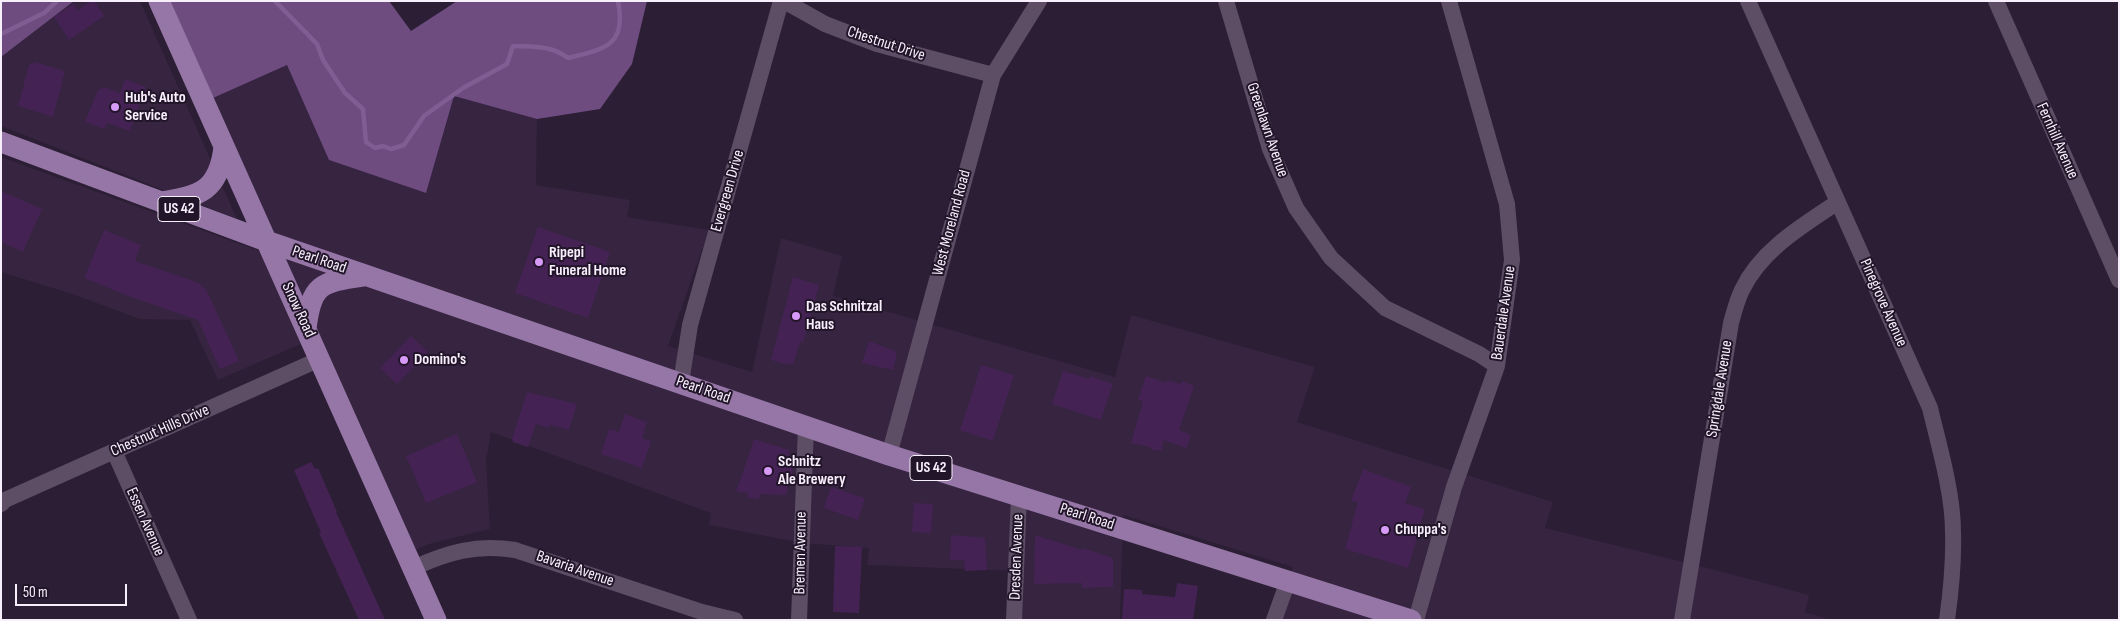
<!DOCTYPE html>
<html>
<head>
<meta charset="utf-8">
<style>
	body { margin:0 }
	#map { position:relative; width:2120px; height:621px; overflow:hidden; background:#2c1e34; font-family:"Sofia Sans Condensed",sans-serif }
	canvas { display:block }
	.frame { position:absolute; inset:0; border:2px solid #f8effd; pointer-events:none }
	.scale { position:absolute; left:15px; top:584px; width:112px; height:22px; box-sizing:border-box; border:2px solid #f8effd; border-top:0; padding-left:6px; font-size:15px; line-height:18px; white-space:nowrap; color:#f8effd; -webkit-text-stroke:4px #221529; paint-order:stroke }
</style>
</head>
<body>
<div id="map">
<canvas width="2120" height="621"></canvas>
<div class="frame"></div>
<div class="scale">50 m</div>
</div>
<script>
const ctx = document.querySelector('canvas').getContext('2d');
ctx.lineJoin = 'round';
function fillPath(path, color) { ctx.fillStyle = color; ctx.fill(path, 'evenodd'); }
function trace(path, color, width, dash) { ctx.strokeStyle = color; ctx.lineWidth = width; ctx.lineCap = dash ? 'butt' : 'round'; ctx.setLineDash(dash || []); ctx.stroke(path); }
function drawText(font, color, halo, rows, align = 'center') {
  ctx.font = font + ' "Sofia Sans Condensed",sans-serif'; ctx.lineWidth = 4; ctx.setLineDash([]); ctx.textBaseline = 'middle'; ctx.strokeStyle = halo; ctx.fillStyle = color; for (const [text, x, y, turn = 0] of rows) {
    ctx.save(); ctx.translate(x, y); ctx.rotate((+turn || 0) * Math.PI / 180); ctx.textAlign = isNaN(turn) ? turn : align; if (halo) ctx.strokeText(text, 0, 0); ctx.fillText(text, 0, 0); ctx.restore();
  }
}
fillPath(new Path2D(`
	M 74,1 L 140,1 L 237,219 L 1,126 L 1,57 Z
	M 287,65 L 329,160 L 426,193 L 454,96 L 537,119 L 536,185 L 630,200 L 627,217 L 709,230 L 668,346 L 752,372 L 781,238 L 842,256 L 833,296 L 1115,377 L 1131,315 L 1315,367 L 1297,422 L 1553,502 L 1545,528 L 1708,568 L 1809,595 L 1805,612 L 1831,620 L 1274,620 L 1293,567 L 1123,515 L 1120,620 L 1014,620 L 1016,571 L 867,565 L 869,548 L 801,543 L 709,525 L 711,513 L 491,432 L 486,461 L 490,529 L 429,544 L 415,550 L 213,98 Z
	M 1,157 L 262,252 L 303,343 L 218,380 L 190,320 L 140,319 L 72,294 L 1,272 Z`), '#362440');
fillPath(new Path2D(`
	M 1,1 L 74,1 L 1,57 Z
	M 170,1 L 389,1 L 411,31 L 457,1 L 647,1 L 632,64 L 600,109 L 537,119 L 454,96 L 426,193 L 329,160 L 287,65 L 213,98 Z`), '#6e4c80');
trace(new Path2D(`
	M 275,1 L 317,44 L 323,60 L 345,93 L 363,109 L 366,142 L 375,148 L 383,146 L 391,149 L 404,145 L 424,116 L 463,88 L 507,64 L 513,46 C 533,47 551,45 568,58 C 605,49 627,46 618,1
	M 1,34 L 44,13 L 57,1`), '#805d93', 4.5);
fillPath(new Path2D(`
	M 91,1 L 94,1 L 104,16 L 69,40 L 54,17 L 73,4 L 78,10 Z
	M 35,62 L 65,71 L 53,117 L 18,106 L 29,65 Z
	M 125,79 L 146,87 L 130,131 L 107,123 L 104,129 L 85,122 L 98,90 L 105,87 L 120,93 Z
	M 1,191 L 42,209 L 23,252 L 1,242 Z
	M 538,227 L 610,252 L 588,318 L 515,293 Z
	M 104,230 L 141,245 L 135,261 L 199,283 L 207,291 L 239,361 L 220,369 L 198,320 L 128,296 L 84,278 Z
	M 793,277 L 819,285 L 803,343 L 800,342 L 793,364 L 789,363 L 788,365 L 771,360 Z
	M 411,336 L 428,352 L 397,384 L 380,368 Z
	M 869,341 L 897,352 L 893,370 L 862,363 Z
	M 981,365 L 1014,375 L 993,441 L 960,430 Z
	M 1063,371 L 1089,379 L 1090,376 L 1113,384 L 1101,420 L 1052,404 Z
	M 1146,376 L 1167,383 L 1167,380 L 1181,384 L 1182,381 L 1194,386 L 1179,430 L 1191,435 L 1187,448 L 1163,440 L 1162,450 L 1152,450 L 1150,447 L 1131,443 L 1143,401 L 1138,400 Z
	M 527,392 L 577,404 L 569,430 L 550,425 L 549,428 L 536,424 L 528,447 L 513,442 L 512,439 Z
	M 625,414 L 647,422 L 642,438 L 651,441 L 642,468 L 601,454 L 609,429 L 619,432 Z
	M 457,434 L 477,482 L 426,503 L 406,456 Z
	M 754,439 L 789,450 L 788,464 L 793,464 L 792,478 L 788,478 L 787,495 L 759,494 L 759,499 L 748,498 L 748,493 L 736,492 Z
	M 311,462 L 315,469 L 318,468 L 337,512 L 336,512 L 385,620 L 359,620 L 319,533 L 321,533 L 294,470 Z
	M 1363,469 L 1411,487 L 1405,503 L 1425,509 L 1408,568 L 1345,549 L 1358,502 L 1351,501 Z
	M 831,487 L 865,498 L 858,520 L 824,508 Z
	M 914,503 L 933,504 L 931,533 L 912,532 Z
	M 951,535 L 985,538 L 987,570 L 965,571 L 964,560 L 950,560 Z
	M 1035,535 L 1082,550 L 1082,548 L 1113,558 L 1113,587 L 1082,588 L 1082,583 L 1034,584 Z
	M 835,546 L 862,547 L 859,613 L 833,612 Z
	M 1177,583 L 1198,586 L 1193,620 L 1122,620 L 1124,589 L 1142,590 L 1142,594 L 1175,597 Z`), '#442354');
trace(new Path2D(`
	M 784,1 L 825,24 L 877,44 L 993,75
	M 1226,1 L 1270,149 L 1296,208 L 1331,258 L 1385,308 L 1479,354 L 1497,366
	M 1748,1 L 1930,408 C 1939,446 1953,493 1953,532 C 1954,561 1951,591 1947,620
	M 1996,1 L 2119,280
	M 681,383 L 690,325 L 781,1
	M 114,451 L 189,620
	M 889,455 L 993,75 L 1039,1
	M 1,504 L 5,500 L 320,359
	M 413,568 C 449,552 476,544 515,550 L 702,612 L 735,620
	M 799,620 L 806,426
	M 1014,620 L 1019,495
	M 1274,620 L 1288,581
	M 1416,620 L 1454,487 L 1497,366 L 1512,260 L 1507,204 L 1449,1
	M 1682,620 L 1731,323 C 1734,312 1737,300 1742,290 C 1761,250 1802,226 1838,202`), '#5d4e65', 16);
trace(new Path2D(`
	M 159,1 L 436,620
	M 1,142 L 266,241 L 889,455 L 1411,620
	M 161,202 C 200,197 219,190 224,147
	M 306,329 C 311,284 321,282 363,276`), '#9576a6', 21);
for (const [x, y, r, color] of [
	[115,107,5,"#d89af8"],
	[539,262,5,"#d89af8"],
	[796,316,5,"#d89af8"],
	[404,360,5,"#d89af8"],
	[768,471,5,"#d89af8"],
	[1385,530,5,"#d89af8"]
]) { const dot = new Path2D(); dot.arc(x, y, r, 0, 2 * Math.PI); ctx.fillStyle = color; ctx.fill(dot); trace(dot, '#221529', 2); }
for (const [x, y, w] of [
	[179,209,42],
	[931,468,42]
]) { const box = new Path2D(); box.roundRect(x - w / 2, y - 12.5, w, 25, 4); ctx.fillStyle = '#221529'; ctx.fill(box); trace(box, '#f8effd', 1); }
drawText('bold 15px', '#f8effd', null, [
	["US 42",179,209],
	["US 42",931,468]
]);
drawText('16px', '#f8effd', '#221529', [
	["Chestnut Drive",886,44,18],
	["Greenlawn Avenue",1267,130,71],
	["Fernhill Avenue",2057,141,66],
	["Evergreen Drive",728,191,-74],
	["West Moreland Road",952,223,-75],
	["Pearl Road",319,260,19],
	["Pinegrove Avenue",1883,303,66],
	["Snow Road",298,310,65],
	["Bauerdale Avenue",1504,313,-82],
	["Springdale Avenue",1720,389,-81],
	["Pearl Road",703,390,19],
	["Chestnut Hills Drive",160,431,-24],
	["Pearl Road",1087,517,18],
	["Essen Avenue",145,522,66],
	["Bremen Avenue",801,553,-89],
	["Dresden Avenue",1017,557,-88],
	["Bavaria Avenue",575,569,19]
]);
drawText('bold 16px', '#f8effd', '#221529', [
	["Hub's Auto",125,98],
	["Service",125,116],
	["Ripepi",549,253],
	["Funeral Home",549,271],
	["Das Schnitzal",806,307],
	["Haus",806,325],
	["Domino's",414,360],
	["Schnitz",778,462],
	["Ale Brewery",778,480],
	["Chuppa's",1395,530]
], 'left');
</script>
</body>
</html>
